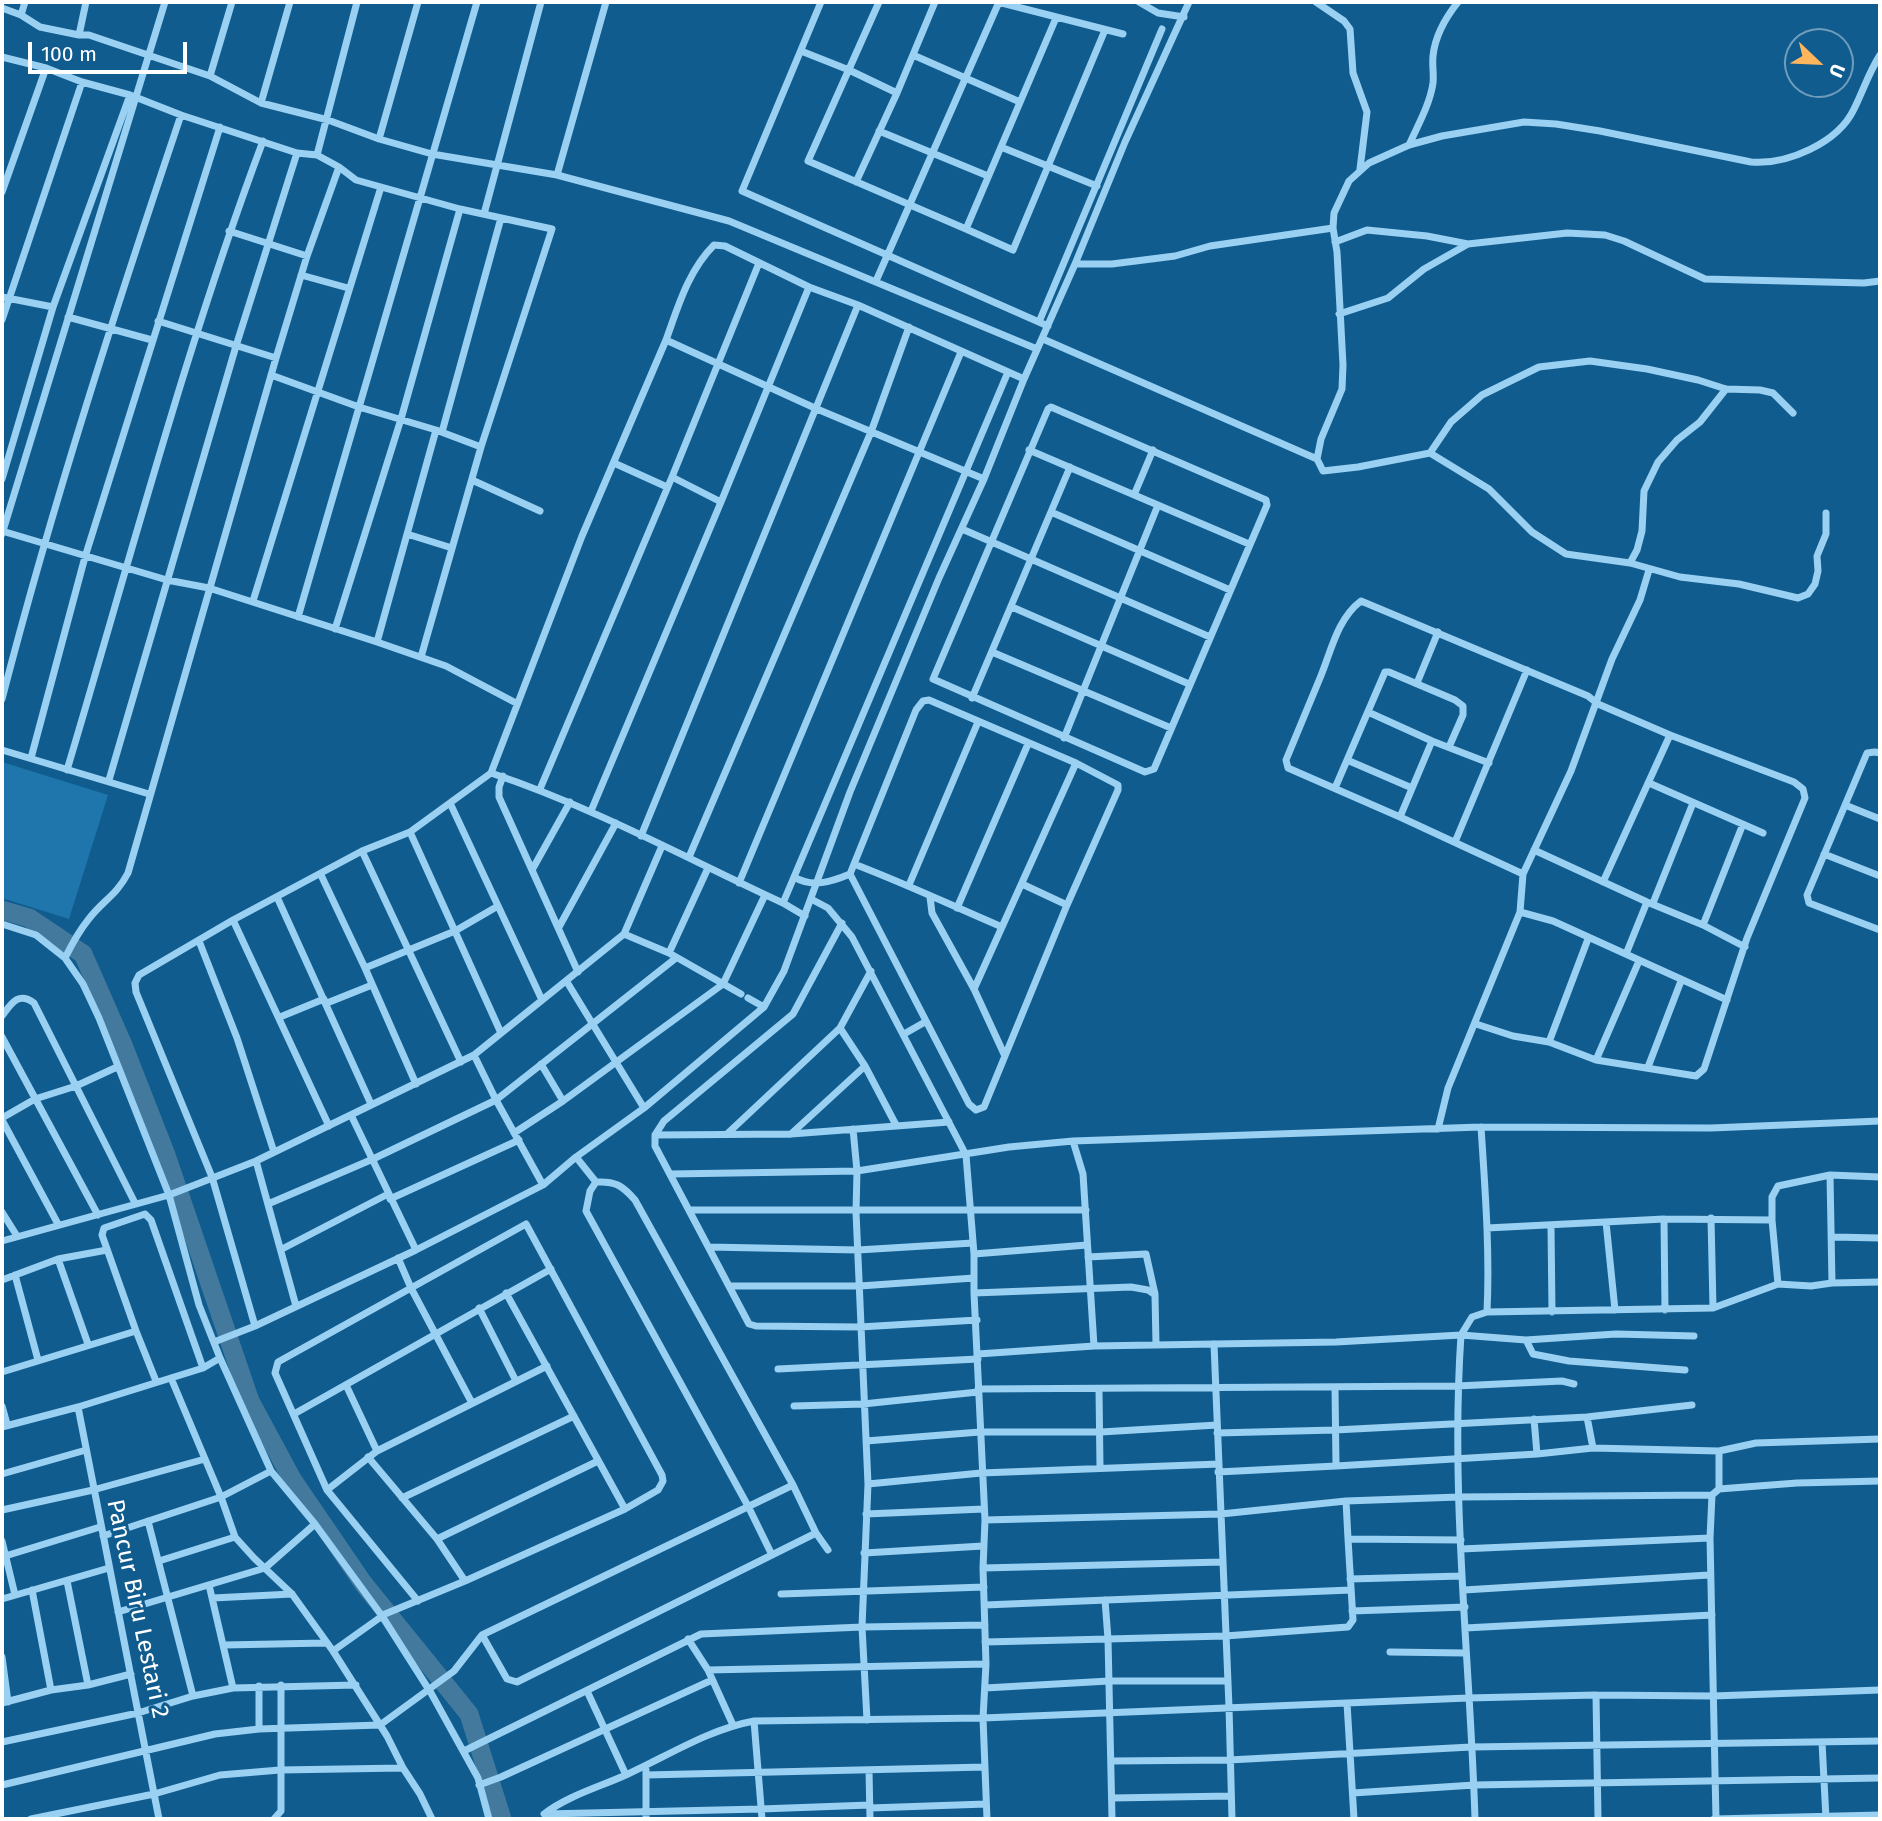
<!DOCTYPE html>
<html>
<head>
<meta charset="utf-8">
<style>
	body { margin:0 }
	#map { position:relative; width:1882px; height:1821px; overflow:hidden; background:#115c8e; font-family:"Fira Sans",sans-serif }
	canvas { display:block }
	.frame { position:absolute; inset:0; border:4px solid #fff; pointer-events:none }
	.north { position:absolute; left:1784px; top:28px; width:70px; height:70px; box-sizing:border-box; background:#115c8e; border:2px solid #709dbb; border-radius:50%; rotate:113deg; font-size:19px; font-weight:700; line-height:28px; text-align:center; color:#fff }
	.north::after { content:''; display:block; margin:auto; width:24px; height:32px; background:#ffb55b; clip-path:polygon(50% 0,100% 100%,50% 72%,0 100%) }
	.scale { position:absolute; left:28px; top:42px; width:159px; height:32px; box-sizing:border-box; border:4px solid #fff; border-top:0; padding-left:9px; font-size:21px; line-height:24px; white-space:nowrap; color:#fff; -webkit-text-stroke:5px #115c8e; paint-order:stroke }
</style>
</head>
<body>
<div id="map">
<canvas width="1882" height="1821"></canvas>
<div class="frame"></div>
<div class="north">U</div>
<div class="scale">100 m</div>
</div>
<script>
const ctx = document.querySelector('canvas').getContext('2d');
ctx.lineJoin = 'round';
function fillPath(path, color) { ctx.fillStyle = color; ctx.fill(path, 'evenodd'); }
function trace(path, color, width, dash) { ctx.strokeStyle = color; ctx.lineWidth = width; ctx.lineCap = dash ? 'butt' : 'round'; ctx.setLineDash(dash || []); ctx.stroke(path); }
function drawText(font, color, halo, rows, align = 'center') {
  ctx.font = font + ' "Fira Sans",sans-serif'; ctx.lineWidth = 6; ctx.setLineDash([]); ctx.textBaseline = 'middle'; ctx.strokeStyle = halo; ctx.fillStyle = color; for (const [text, x, y, turn = 0] of rows) {
    ctx.save(); ctx.translate(x, y); ctx.rotate((+turn || 0) * Math.PI / 180); ctx.textAlign = isNaN(turn) ? turn : align; if (halo) ctx.strokeText(text, 0, 0); ctx.fillText(text, 0, 0); ctx.restore();
  }
}
fillPath(new Path2D(`
	M 2,762 L 108,795 L 69,919 L 2,898 Z`), '#1f76ac');
trace(new Path2D(`
	M 2,910 L 29,918 L 83,954 L 123,1045 L 166,1155 L 250,1401 L 292,1479 L 363,1583 L 469,1714 L 502,1819`), '#42799d', 19);
trace(new Path2D(`
	M 25,2 L 21,15 L 40,27 L 79,35
	M 86,2 L 79,35 L 89,35 L 210,76 L 261,103 L 328,120 L 379,139 L 432,154 L 557,175
	M 606,2 L 557,175 L 729,221 L 1037,349
	M 821,2 L 742,191 L 1048,326
	M 879,2 L 808,161 L 966,229 L 1056,18
	M 998,2 L 1123,34
	M 1139,2 L 1158,13 L 1184,17
	M 1316,2 L 1344,21 L 1350,29 L 1353,73 L 1367,112 L 1360,169
	M 2,8 L 21,15
	M 801,51 L 849,70 L 897,93 L 856,182
	M 913,55 L 1020,102
	M 2,57 L 46,68 L 82,82 L 130,95 L 181,115 L 297,153 L 317,155 L 339,167 L 356,180 L 460,209 L 552,229 L 481,447 L 421,657
	M 210,76 L 232,2
	M 897,93 L 935,2
	M 261,103 L 290,2
	M 879,131 L 988,176
	M 379,139 L 418,2
	M 1409,145 C 1418,125 1430,104 1433,83 C 1434,74 1432,65 1433,56 C 1435,36 1446,17 1458,2
	M 1001,147 L 1097,186
	M 317,155 L 357,2
	M 2,192 L 46,68
	M 484,214 L 541,2
	M 966,229 L 1013,250 L 1105,30
	M 229,231 L 307,256
	M 1335,242 L 1367,230 L 1427,236 L 1468,244
	M 1075,264 L 1125,142 L 1189,2
	M 301,275 L 348,288
	M 876,281 L 999,2
	M 2,297 L 53,307
	M 1339,314 L 1388,298 L 1424,269 L 1468,244 L 1567,233 L 1605,235 L 1624,241 L 1705,279 L 1864,283 L 1880,281
	M 68,317 L 152,340
	M 2,320 L 82,82
	M 158,321 L 276,358
	M 1039,322 L 1162,29
	M 1043,339 L 1317,459
	M 666,340 C 678,307 688,271 714,245 L 725,246 L 809,287
	M 271,375 L 359,407 L 436,430 L 481,447
	M 1051,407 L 1266,500 L 1267,505 L 1154,769 L 1145,772 L 933,679 L 1048,409 Z
	M 442,432 L 501,218
	M 1029,450 L 1249,544
	M 1430,453 L 1451,422 L 1482,395 L 1539,367 L 1590,361 L 1647,369 L 1698,380 L 1726,389 L 1760,390 L 1773,393 L 1793,413
	M 614,463 L 667,487
	M 672,477 L 721,502
	M 2,479 L 53,307 L 130,95
	M 984,479 L 1024,379 L 1075,264 L 1112,264 L 1175,256 L 1210,246 L 1333,228
	M 472,480 L 540,511
	M 1134,495 L 1153,450
	M 1051,512 L 1230,590
	M 1826,513 L 1826,534 L 1817,556 L 1818,571 L 1815,584 L 1808,594 L 1798,598 L 1739,584 L 1680,577 L 1630,563 L 1566,554 L 1532,532 L 1489,489 L 1430,453 L 1358,467 L 1323,471 L 1317,459 L 1321,439 L 1342,389 L 1343,365 L 1337,252 L 1333,228 L 1334,213 L 1349,181 L 1369,163 L 1409,145 L 1442,136 L 1524,122 L 1556,124 L 1600,131 L 1751,162 C 1787,165 1838,143 1854,109 C 1863,91 1869,72 1880,55
	M 962,529 L 1210,637
	M 2,531 L 167,580 L 209,588 L 377,642 L 446,666 L 516,703
	M 2,534 L 165,2
	M 407,534 L 452,548
	M 1630,563 L 1637,550 L 1642,531 L 1644,491 L 1658,462 L 1677,440 L 1700,422 L 1726,389
	M 253,601 L 381,187
	M 1012,607 L 1189,684
	M 298,617 L 477,2
	M 335,629 L 401,419 L 460,209
	M 377,642 L 436,430
	M 992,652 L 1171,728
	M 1417,683 L 1438,632
	M 972,698 L 1070,467
	M 2,699 C 53,502 116,308 181,115
	M 1368,712 L 1432,741 L 1489,763
	M 1064,738 L 1158,505
	M 2,750 L 149,794
	M 1880,753 L 1875,752 L 1867,753 L 1807,895 L 1809,903 L 1880,930
	M 31,758 L 85,557 L 220,127
	M 1347,760 L 1412,788
	M 67,770 C 130,560 186,346 263,141
	M 491,773 C 593,807 686,858 783,903 L 805,916
	M 503,776 L 499,787 L 499,797 L 578,972
	M 109,780 L 236,346 L 297,153
	M 1649,783 L 1763,833
	M 1335,788 L 1385,672 L 1389,672 L 1455,700 L 1463,706 L 1463,715 L 1449,747
	M 540,789 L 672,477 L 759,263
	M 450,803 L 542,1000
	M 1845,805 L 1880,819
	M 591,811 L 721,502 L 809,287 L 858,305 L 1024,379
	M 1400,817 L 1432,741
	M 410,832 L 501,1033
	M 641,836 L 858,305
	M 1455,842 L 1527,670
	M 1534,850 L 1647,902 L 1703,925 L 1745,947
	M 362,851 L 461,1062
	M 1824,854 L 1880,876
	M 689,857 L 871,432 L 909,327
	M 854,864 C 904,883 953,906 1002,927
	M 532,870 L 570,802
	M 850,874 L 969,1104 L 976,1110 L 984,1107 L 1067,905 L 1118,790 L 1118,785 L 1076,763 L 929,700 L 923,701 L 916,710 L 850,874 C 831,882 812,888 794,877 L 1008,372
	M 321,875 L 365,968 L 416,1084
	M 1603,882 L 1670,735
	M 739,883 L 961,352
	M 1022,884 L 1067,905
	M 909,885 L 978,722
	M 277,897 L 371,1104
	M 930,897 L 932,913 L 974,989 L 1004,1054
	M 811,899 L 828,908 L 852,937 L 966,1155 L 974,1254 L 974,1293 L 985,1520 L 983,1568 L 986,1664 L 983,1718 L 987,1819
	M 783,903 L 794,877
	M 1653,903 L 1693,803
	M 957,908 L 1028,744
	M 1520,912 L 1553,921 L 1727,1000
	M 233,920 L 329,1126
	M 842,923 L 793,1014 L 664,1121 L 655,1135 L 655,1146 L 749,1324 L 756,1326 L 860,1327 L 977,1320
	M 2,924 L 36,935 L 65,958 L 83,984 L 99,1018 L 169,1195 L 199,1305 L 220,1358 L 271,1471 L 315,1524 L 382,1616 L 431,1693 L 478,1778 L 489,1819
	M 1703,925 L 1743,824
	M 559,927 L 616,823
	M 624,934 L 669,953 L 741,994
	M 199,941 L 237,1038 L 274,1152
	M 669,953 L 708,868
	M 1626,954 L 1647,902
	M 65,958 C 71,946 79,931 88,920 C 102,901 116,896 128,873 L 276,358 L 307,256 L 339,167
	M 365,968 L 455,931 L 498,906
	M 567,982 L 644,1108
	M 974,989 L 1076,763
	M 748,998 L 764,1007
	M 327,1003 L 372,985
	M 2,1016 C 11,1004 18,991 34,1003 L 135,1203
	M 280,1017 L 324,999
	M 1476,1024 L 1513,1036 L 1549,1042 L 1596,1060 L 1696,1076 L 1704,1069 L 1747,938 L 1805,798 L 1803,789 L 1794,782 L 1670,735 L 1598,704 L 1588,696 L 1361,601 C 1337,619 1331,652 1320,678 C 1309,705 1297,733 1286,760 L 1288,768 L 1400,817 L 1523,874
	M 840,1028 L 865,1066 L 896,1125
	M 904,1034 L 925,1022
	M 2,1037 L 98,1215
	M 1549,1042 L 1588,939
	M 474,1055 L 496,1100 L 543,1185
	M 1596,1060 L 1639,961
	M 541,1064 L 563,1101
	M 1648,1067 L 1681,981
	M 351,1115 L 416,1250
	M 2,1118 L 35,1099 L 76,1086 L 117,1067
	M 2,1120 L 58,1224
	M 1481,1127 C 1485,1189 1490,1251 1487,1312 L 1713,1308 L 1778,1284 L 1772,1220
	M 853,1129 L 857,1171 L 856,1212 L 868,1484 L 862,1627 L 867,1720
	M 1438,1129 L 1448,1088 L 1520,912 L 1523,874 L 1571,771 L 1612,659 L 1640,600 L 1649,570
	M 514,1133 L 563,1101 L 723,984 L 765,895
	M 727,1134 L 840,1028 L 871,971
	M 791,1134 L 865,1066
	M 655,1135 L 791,1134 L 949,1122
	M 1073,1141 L 1083,1174 L 1094,1346
	M 576,1157 L 596,1182
	M 256,1161 L 296,1306
	M 671,1174 L 857,1171 L 1009,1147 L 1073,1141 L 1481,1127 L 1711,1128 L 1880,1121
	M 1830,1175 L 1832,1283
	M 596,1182 C 615,1181 622,1185 635,1200 L 793,1485 L 816,1533 L 828,1550
	M 596,1182 L 590,1191 L 586,1211 L 748,1506 L 772,1555
	M 390,1199 L 519,1140
	M 268,1204 L 373,1159 L 496,1100 L 676,958
	M 689,1210 L 1086,1210
	M 2,1212 L 17,1236
	M 1711,1218 L 1713,1308
	M 1664,1219 L 1665,1310
	M 1606,1222 L 1615,1310
	M 1551,1226 L 1552,1312
	M 1487,1228 L 1664,1219 L 1772,1220 L 1772,1197 L 1778,1186 L 1830,1175 L 1880,1177
	M 1833,1237 L 1880,1238
	M 2,1241 L 169,1195 L 256,1161 L 474,1055 L 624,934 L 662,846
	M 709,1247 L 858,1250 L 973,1243
	M 282,1249 L 388,1194
	M 974,1254 L 1087,1245
	M 1088,1257 L 1146,1254 L 1155,1294
	M 398,1258 L 411,1288 L 472,1403
	M 58,1259 L 88,1344
	M 15,1275 L 38,1360
	M 2,1280 L 58,1259 L 107,1250
	M 1778,1284 L 1811,1286 L 1832,1283 L 1880,1282
	M 729,1286 L 860,1286 L 974,1278
	M 506,1293 L 625,1509
	M 974,1293 L 1131,1287 L 1148,1290 L 1155,1295 L 1156,1344
	M 479,1308 L 516,1381
	M 1526,1340 L 1616,1334 L 1694,1336
	M 214,1342 L 255,1326 L 416,1250 L 543,1185 L 576,1157 L 644,1108 L 764,1007 L 784,971 L 850,792 L 939,578 L 984,479 L 817,409 L 666,340 L 582,536 L 491,773 L 410,832 L 362,851 L 233,920 L 139,975 L 135,983 L 136,992 L 212,1177 L 255,1326
	M 1214,1344 L 1229,1707 L 1232,1819
	M 978,1354 L 1094,1346 L 1336,1342 L 1461,1335 L 1472,1317 L 1487,1312
	M 778,1369 L 978,1359
	M 2,1372 L 136,1331
	M 171,1378 L 221,1497 L 235,1537 L 254,1558 L 292,1594 L 333,1651 L 387,1736 L 403,1768 L 420,1794 L 432,1819
	M 156,1381 L 136,1331 L 102,1235 L 104,1228 L 145,1214 L 151,1220 L 203,1368
	M 346,1385 L 377,1451
	M 1335,1387 L 1336,1466 L 1537,1454 L 1593,1448 L 1719,1451 L 1756,1443 L 1880,1439
	M 978,1389 L 1457,1386 L 1562,1381 L 1574,1384
	M 1099,1389 L 1100,1468
	M 2,1406 L 7,1424
	M 794,1406 L 863,1404 L 978,1392
	M 78,1407 L 159,1819
	M 294,1414 L 551,1269
	M 1587,1417 L 1593,1448
	M 1534,1419 L 1537,1454
	M 2,1427 L 78,1407 L 203,1368 L 220,1358
	M 1217,1433 L 1335,1430 L 1587,1417 L 1692,1405
	M 866,1441 L 980,1432 L 1101,1432 L 1217,1425
	M 368,1457 L 437,1539 L 465,1581
	M 1218,1472 L 1336,1466
	M 2,1474 L 86,1450
	M 868,1484 L 981,1473 L 1219,1464
	M 1719,1489 L 1797,1483 L 1880,1481
	M 327,1490 L 377,1451 L 547,1366
	M 402,1498 L 574,1416
	M 1346,1501 L 1348,1539 L 1461,1540
	M 2,1510 L 93,1490 L 205,1459
	M 866,1514 L 984,1509
	M 985,1520 L 1221,1514 L 1346,1501 L 1459,1497 L 1712,1495
	M 148,1521 L 193,1696
	M 103,1536 L 221,1497 L 271,1471
	M 437,1539 L 598,1461
	M 2,1541 L 15,1595
	M 1461,1549 L 1710,1538
	M 864,1553 L 983,1546
	M 2,1557 L 100,1527
	M 159,1561 L 235,1537
	M 983,1568 L 1222,1562
	M 1350,1579 L 1462,1576
	M 67,1581 L 88,1685
	M 32,1590 L 51,1690
	M 1464,1590 L 1709,1575
	M 781,1594 L 984,1587
	M 213,1598 L 292,1594
	M 2,1599 L 109,1568
	M 1105,1600 L 1108,1639 L 1225,1636 L 1348,1627 L 1353,1620 L 1348,1539
	M 985,1605 L 1351,1590
	M 1352,1611 L 1465,1607
	M 118,1612 L 265,1568 L 315,1524
	M 1465,1628 L 1712,1615
	M 482,1635 L 507,1679 L 517,1682 L 816,1533
	M 688,1639 L 708,1670 L 733,1725
	M 985,1642 L 1108,1639 L 1112,1819
	M 224,1645 L 326,1643
	M 333,1651 L 385,1614 L 465,1581 L 625,1509 L 658,1490 L 663,1481 L 662,1475 L 526,1224 L 278,1362 L 275,1373 L 327,1490 L 418,1601
	M 1390,1652 L 1465,1653
	M 2,1657 L 8,1702
	M 708,1670 L 986,1664
	M 233,1688 L 356,1685
	M 985,1688 L 1109,1681 L 1228,1681
	M 587,1691 L 626,1775
	M 1596,1695 L 1598,1819
	M 2,1703 L 51,1690 L 88,1685 L 131,1674
	M 1347,1703 L 1354,1819
	M 754,1721 L 762,1819
	M 259,1729 L 259,1686
	M 2,1742 L 138,1713 L 193,1696 L 233,1688 L 209,1585
	M 1822,1742 L 1826,1819
	M 464,1751 L 701,1634 L 862,1627 L 985,1625
	M 1111,1761 L 1229,1760 L 1471,1747 L 1880,1741
	M 869,1770 L 870,1819
	M 646,1775 L 985,1767
	M 2,1785 L 215,1734 L 259,1729 L 380,1725 L 454,1671 L 482,1635 L 793,1485
	M 479,1785 L 501,1777 L 712,1680
	M 1353,1793 L 1474,1785 L 1880,1778
	M 1112,1798 L 1231,1796
	M 870,1808 L 986,1804
	M 544,1814 C 569,1795 600,1787 628,1774 C 669,1755 710,1729 754,1721 L 983,1718 L 1468,1698 L 1596,1695 L 1713,1696 L 1880,1690
	M 545,1814 L 761,1809 L 870,1805
	M 31,1819 L 154,1794 L 220,1775 L 280,1770 L 403,1768
	M 274,1819 L 281,1811 L 281,1685
	M 646,1819 L 646,1770
	M 1475,1819 C 1470,1658 1450,1497 1461,1335 L 1526,1340 L 1533,1354 L 1569,1361 L 1685,1370
	M 1714,1819 L 1880,1815
	M 1716,1819 L 1710,1538 L 1712,1495 L 1719,1489 L 1719,1451`), '#9ad0f2', 7);
drawText('24px', '#fff', '#115c8e', [
	["Pancur Biru Lestari 2",137,1609,78]
]);
</script>
</body>
</html>
